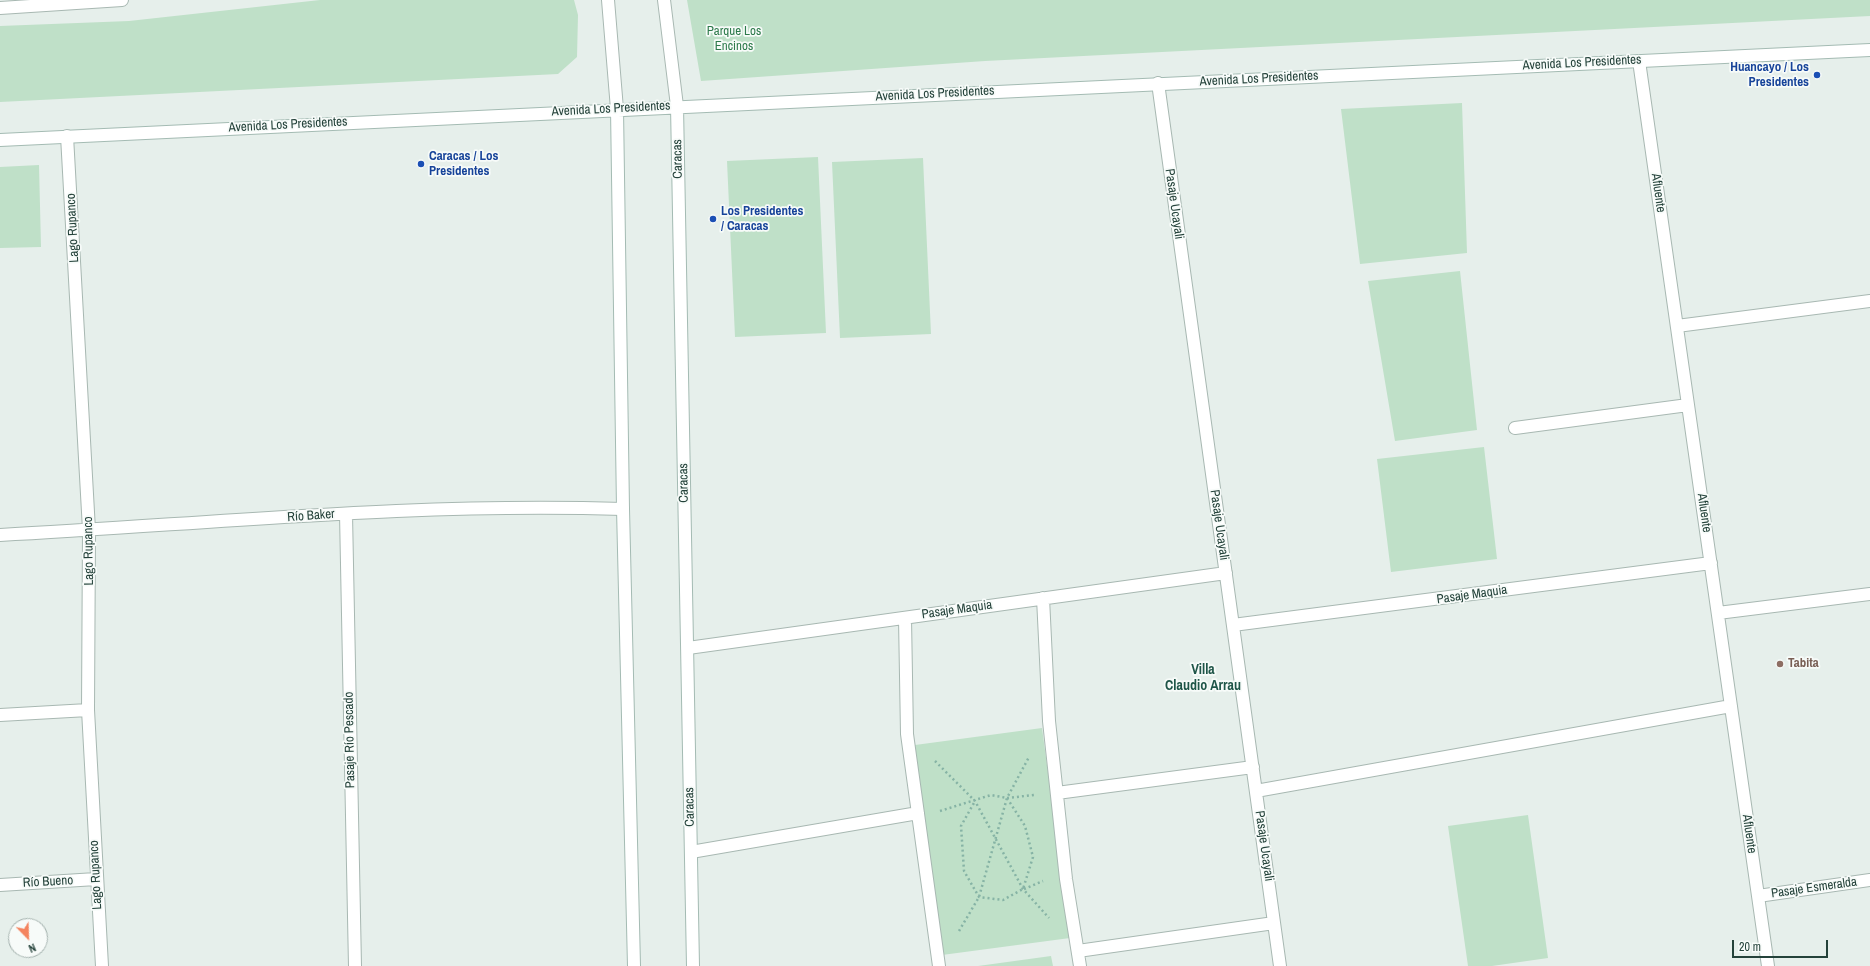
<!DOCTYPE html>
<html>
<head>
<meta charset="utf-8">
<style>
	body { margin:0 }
	#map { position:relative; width:1870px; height:966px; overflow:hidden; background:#e6efeb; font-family:"Archivo Narrow",sans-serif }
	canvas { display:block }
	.north { position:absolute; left:8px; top:918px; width:40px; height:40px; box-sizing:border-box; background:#f7fbf9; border:1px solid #a3b1ad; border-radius:50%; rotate:157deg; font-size:11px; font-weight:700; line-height:16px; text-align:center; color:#24423a }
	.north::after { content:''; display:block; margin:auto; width:14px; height:18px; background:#f4845f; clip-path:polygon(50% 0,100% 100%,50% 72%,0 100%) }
	.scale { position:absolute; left:1732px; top:940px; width:96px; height:18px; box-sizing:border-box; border:2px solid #24423a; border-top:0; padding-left:5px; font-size:12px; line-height:14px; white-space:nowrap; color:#24423a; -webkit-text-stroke:3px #f7fbf9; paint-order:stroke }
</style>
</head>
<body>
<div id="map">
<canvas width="1870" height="966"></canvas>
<div class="north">N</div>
<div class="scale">20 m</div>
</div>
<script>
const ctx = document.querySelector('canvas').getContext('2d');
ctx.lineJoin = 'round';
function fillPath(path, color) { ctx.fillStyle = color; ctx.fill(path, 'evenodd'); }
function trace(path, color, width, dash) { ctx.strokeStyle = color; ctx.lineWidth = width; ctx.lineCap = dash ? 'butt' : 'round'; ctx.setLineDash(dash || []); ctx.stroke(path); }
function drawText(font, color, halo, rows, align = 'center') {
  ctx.font = font + ' "Archivo Narrow",sans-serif'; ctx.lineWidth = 3.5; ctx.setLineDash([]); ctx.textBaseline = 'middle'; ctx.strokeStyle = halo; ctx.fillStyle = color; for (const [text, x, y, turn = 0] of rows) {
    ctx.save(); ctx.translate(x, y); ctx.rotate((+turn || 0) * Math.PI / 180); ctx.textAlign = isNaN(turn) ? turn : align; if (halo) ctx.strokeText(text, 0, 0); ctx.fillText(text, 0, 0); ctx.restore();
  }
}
fillPath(new Path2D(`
	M 320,0 L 574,0 L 578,15 L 577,57 L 558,74 L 0,102 L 0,26 L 129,21 Z
	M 687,0 L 1870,0 L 1870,16 L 985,61 L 701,81 Z
	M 1462,103 L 1467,253 L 1360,264 L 1341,109 Z
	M 818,157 L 826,333 L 735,337 L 727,161 Z
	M 923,158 L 931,334 L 840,338 L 832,162 Z
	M 39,165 L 41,247 L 0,248 L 0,167 Z
	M 1460,271 L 1477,430 L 1395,441 L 1368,281 Z
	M 1484,447 L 1497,559 L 1391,572 L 1377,459 Z
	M 1042,728 L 1070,938 L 942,955 L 915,745 Z
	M 1528,815 L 1548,958 L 1492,966 L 1468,966 L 1448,826 Z
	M 1051,956 L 1053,966 L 978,966 Z`), '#bfe0c8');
const street = new Path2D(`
	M 608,0 L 617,109
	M 664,0 L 677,106
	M 0,8 L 122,0
	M 1639,61 L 1768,966
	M 1158,83 L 1280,966
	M 67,136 L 89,530 L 88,710 L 102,966
	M 1677,326 L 1870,301
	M 1515,428 L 1688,405
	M 346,514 L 355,966
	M 0,535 C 207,524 415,502 623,509
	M 1043,598 L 1049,721 L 1066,879 L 1080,966
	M 1718,613 L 1870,594
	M 905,618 L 907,734 L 939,966
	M 1233,625 L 1711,563
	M 688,648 L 1226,573
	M 0,715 L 88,710
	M 1256,791 L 1731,706
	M 1057,793 L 1253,767
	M 691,852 L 918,813
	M 0,885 L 96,879
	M 1758,896 L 1870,880
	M 1078,951 L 1274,923`);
const secondary = new Path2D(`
	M 677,106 L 693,966
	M 617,109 L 623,509 L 634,966
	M 0,140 L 1870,50`);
trace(street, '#a8b8b2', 14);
trace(secondary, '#a4bbb3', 14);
trace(new Path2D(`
	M 935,761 L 975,801 L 1023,889 L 1049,918
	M 1007,798 L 1034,795
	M 940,811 L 991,795 L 1007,798 L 1025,826 L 1033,857 L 1023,889 L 1003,900 L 979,897 L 964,871 L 961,826 L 975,801
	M 1024,889 L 1043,881
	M 959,931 L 979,897 L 1007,798 L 1029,757`), '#86b3a5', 2.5, [2, 3]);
trace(street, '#fff', 12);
trace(secondary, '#fff', 12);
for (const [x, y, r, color] of [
	[1817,75,4,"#1a4fb4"],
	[421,164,4,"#1a4fb4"],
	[713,219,4,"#1a4fb4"],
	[1780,664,4,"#8d6e63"]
]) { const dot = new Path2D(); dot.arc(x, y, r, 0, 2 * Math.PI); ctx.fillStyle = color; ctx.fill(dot); trace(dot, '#f7fbf9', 1.5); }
drawText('13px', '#2d7a4b', '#f7fbf9', [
	["Parque Los",734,32],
	["Encinos",734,47]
]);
drawText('13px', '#24423a', '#f7fbf9', [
	["Avenida Los Presidentes",1582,63,-3],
	["Avenida Los Presidentes",1259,79,-3],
	["Avenida Los Presidentes",935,94,-3],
	["Avenida Los Presidentes",611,109,-3],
	["Avenida Los Presidentes",288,125,-3],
	["Caracas",678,159,-91],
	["Afluente",1658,193,82],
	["Pasaje Ucayali",1174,204,82],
	["Lago Rupanco",73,228,-93],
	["Caracas",684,483,-91],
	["Afluente",1704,513,82],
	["Río Baker",311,516,-4],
	["Pasaje Ucayali",1219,525,82],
	["Lago Rupanco",89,551,-91],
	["Pasaje Maquia",1472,595,-8],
	["Pasaje Maquia",957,610,-8],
	["Pasaje Río Pescado",350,740,-91],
	["Caracas",690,807,-91],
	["Afluente",1749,834,82],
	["Pasaje Ucayali",1264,846,82],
	["Lago Rupanco",96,875,-93],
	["Río Bueno",48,882,-3],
	["Pasaje Esmeralda",1814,888,-8]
]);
drawText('bold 13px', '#164399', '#f7fbf9', [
	["Huancayo / Los",1809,68,"right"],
	["Presidentes",1809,83,"right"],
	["Caracas / Los",429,157],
	["Presidentes",429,172],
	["Los Presidentes",721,212],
	["/ Caracas",721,227]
], 'left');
drawText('bold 13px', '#785e54', '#f7fbf9', [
	["Tabita",1788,664]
], 'left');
drawText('bold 14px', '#1f5548', '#f7fbf9', [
	["Villa",1203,670],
	["Claudio Arrau",1203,686]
]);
</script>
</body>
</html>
